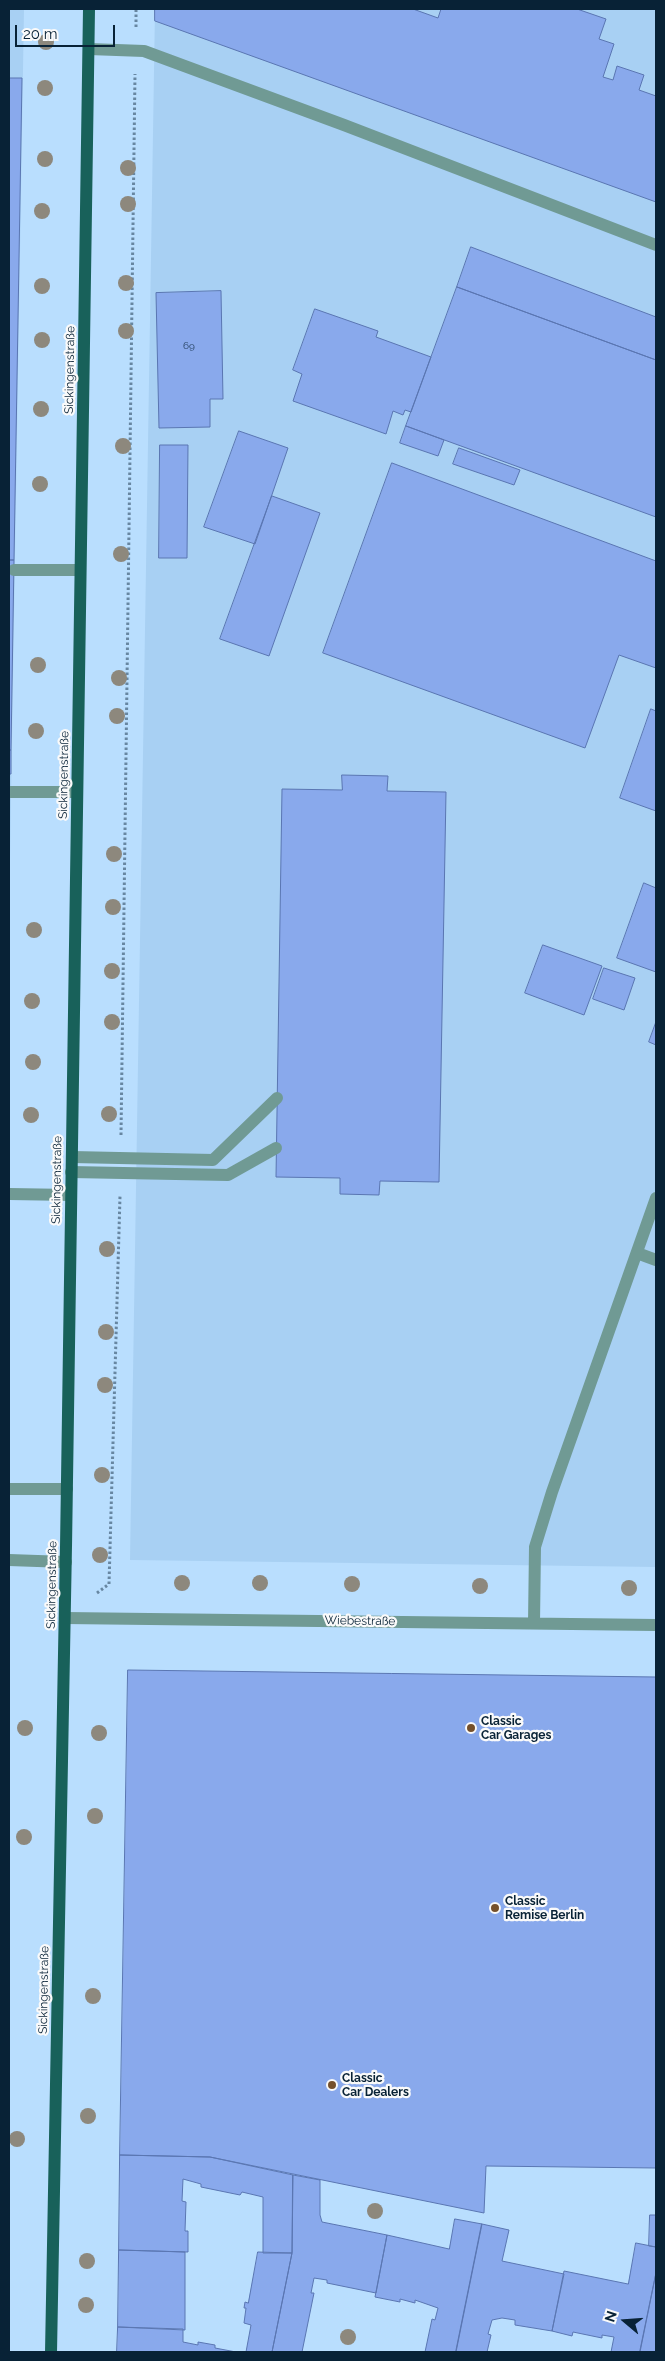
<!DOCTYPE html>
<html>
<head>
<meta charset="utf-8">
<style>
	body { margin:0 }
	#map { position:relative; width:665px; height:2361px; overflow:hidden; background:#b9defe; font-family:Raleway,sans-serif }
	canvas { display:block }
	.frame { position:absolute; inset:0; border:10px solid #082236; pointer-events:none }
	.north { position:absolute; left:600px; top:2296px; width:50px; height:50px; -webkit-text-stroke:4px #fafafa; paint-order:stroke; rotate:288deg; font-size:14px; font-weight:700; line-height:20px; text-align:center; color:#082236 }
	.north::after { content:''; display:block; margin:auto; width:18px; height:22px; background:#082236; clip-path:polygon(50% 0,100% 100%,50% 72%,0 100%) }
	.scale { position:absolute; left:15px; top:25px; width:100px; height:22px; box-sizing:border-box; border:2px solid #082236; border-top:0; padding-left:6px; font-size:15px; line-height:18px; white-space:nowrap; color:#082236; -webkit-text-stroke:4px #fafafa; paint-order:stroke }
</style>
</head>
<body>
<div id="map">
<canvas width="665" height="2361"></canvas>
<div class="frame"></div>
<div class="north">N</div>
<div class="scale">20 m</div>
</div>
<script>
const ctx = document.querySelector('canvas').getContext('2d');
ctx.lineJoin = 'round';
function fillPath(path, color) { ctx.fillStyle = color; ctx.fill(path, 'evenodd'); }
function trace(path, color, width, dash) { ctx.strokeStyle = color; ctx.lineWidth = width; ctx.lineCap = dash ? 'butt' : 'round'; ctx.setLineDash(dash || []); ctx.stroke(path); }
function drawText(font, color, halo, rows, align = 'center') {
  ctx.font = font + ' Raleway,sans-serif'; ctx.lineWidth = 4.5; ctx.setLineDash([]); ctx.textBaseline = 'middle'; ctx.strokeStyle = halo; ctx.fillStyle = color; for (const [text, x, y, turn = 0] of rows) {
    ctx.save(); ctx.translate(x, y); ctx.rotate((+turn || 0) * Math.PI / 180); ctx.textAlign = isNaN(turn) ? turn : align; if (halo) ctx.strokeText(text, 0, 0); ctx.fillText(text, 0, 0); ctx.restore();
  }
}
fillPath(new Path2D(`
	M 9,9 L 24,9 L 9,920 Z
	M 155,9 L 656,9 L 656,1567 L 130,1560 Z`), '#a8d0f3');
const building = new Path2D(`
	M 155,9 L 413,9 L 438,18 L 441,9 L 577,9 L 606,19 L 599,39 L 614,44 L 603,77 L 613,80 L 617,66 L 644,75 L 639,90 L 656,96 L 656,202 L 155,21 Z
	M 9,78 L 22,78 L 14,560 L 9,560 Z
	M 471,247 L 656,317 L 656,360 L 457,287 Z
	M 457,287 L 656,360 L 656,517 L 406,426 Z
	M 221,291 L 223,399 L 210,399 L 210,427 L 159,428 L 156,293 Z
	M 315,309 L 378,331 L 376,337 L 431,357 L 411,412 L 405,410 L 403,415 L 393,411 L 386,434 L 293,401 L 302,374 L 293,370 Z
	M 406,426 L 444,440 L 438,456 L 400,443 Z
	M 239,431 L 288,448 L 255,544 L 204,527 Z
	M 160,445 L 188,445 L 187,558 L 159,558 Z
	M 459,448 L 520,470 L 514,485 L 453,464 Z
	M 392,463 L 656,561 L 656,668 L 619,655 L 585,748 L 323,653 Z
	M 272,496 L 320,513 L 269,656 L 220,639 Z
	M 9,560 L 14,560 L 11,750 L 9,750 Z
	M 651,709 L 656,711 L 656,811 L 620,798 Z
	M 9,750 L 11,750 L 11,774 L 9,774 Z
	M 342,775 L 388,776 L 387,791 L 446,792 L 439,1182 L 380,1181 L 379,1195 L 340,1194 L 340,1178 L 276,1177 L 282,789 L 342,790 Z
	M 644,883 L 656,888 L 656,972 L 617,958 Z
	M 543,945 L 602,966 L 584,1015 L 525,993 Z
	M 604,968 L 635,978 L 624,1010 L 593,999 Z
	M 656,1022 L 656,1045 L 649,1042 Z
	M 128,1670 L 656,1677 L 656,2168 L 486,2166 L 484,2213 L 210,2157 L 120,2155 Z
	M 120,2155 L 210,2157 L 293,2175 L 292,2253 L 263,2253 L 263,2197 L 242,2192 L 240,2195 L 201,2187 L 201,2184 L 183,2179 L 182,2201 L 186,2202 L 185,2231 L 188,2231 L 188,2252 L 119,2250 Z
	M 293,2175 L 320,2180 L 320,2215 L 322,2222 L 387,2235 L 376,2293 L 327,2283 L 327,2280 L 314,2278 L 311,2293 L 314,2293 L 302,2352 L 272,2352 L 292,2253 Z
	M 650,2215 L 656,2215 L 656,2247 L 649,2246 Z
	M 455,2219 L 482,2224 L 456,2352 L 425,2352 L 432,2319 L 435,2320 L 438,2308 L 415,2300 L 415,2303 L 400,2299 L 400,2302 L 375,2297 L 387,2235 L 449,2249 Z
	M 482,2224 L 509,2230 L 502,2261 L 564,2274 L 552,2331 L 515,2325 L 515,2320 L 502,2318 L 492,2320 L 488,2334 L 491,2335 L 487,2352 L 456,2352 Z
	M 636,2243 L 656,2247 L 656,2273 L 640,2352 L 611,2352 L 614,2337 L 602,2335 L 602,2338 L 573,2332 L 572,2336 L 552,2331 L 564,2271 L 628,2284 Z
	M 119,2250 L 185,2252 L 185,2330 L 118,2327 Z
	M 258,2252 L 292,2253 L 272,2352 L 246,2352 L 251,2325 L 244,2323 L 246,2308 L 244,2308 L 245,2302 L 248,2303 Z
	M 656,2273 L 656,2352 L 640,2352 Z
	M 118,2327 L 183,2329 L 183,2342 L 198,2345 L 198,2342 L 215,2345 L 215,2348 L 236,2352 L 117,2352 Z`);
fillPath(building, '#89a9ec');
trace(building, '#5a76b2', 1);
trace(new Path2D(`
	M 136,27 L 136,9
	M 121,1135 L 135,74
	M 97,1593 L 109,1584 L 120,1196`), '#6786a1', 3, [2.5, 2.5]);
trace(new Path2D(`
	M 89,49 L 144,51 L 344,125 L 656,245
	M 14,570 L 80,570
	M 9,792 L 77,792
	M 72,1157 L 213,1160 L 277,1098
	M 71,1172 L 228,1175 L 276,1148
	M 9,1194 L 71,1195
	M 637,1253 L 656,1260
	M 9,1489 L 67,1489
	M 9,1560 L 66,1562
	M 65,1618 L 656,1625
	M 534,1623 L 535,1547 L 552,1492 L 656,1198`), '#709a94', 12);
trace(new Path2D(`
	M 51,2352 L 66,1546 L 89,9`), '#18615a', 12);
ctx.fillStyle = '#8d887d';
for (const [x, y] of [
	[46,42],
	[45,88],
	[45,159],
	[128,168],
	[128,204],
	[42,211],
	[126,283],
	[42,286],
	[126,331],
	[42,340],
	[41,409],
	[123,446],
	[40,484],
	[121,554],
	[38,665],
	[119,678],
	[117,716],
	[36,731],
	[114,854],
	[113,907],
	[34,930],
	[112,971],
	[32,1001],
	[112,1022],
	[33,1062],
	[109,1114],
	[31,1115],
	[107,1249],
	[106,1332],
	[105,1385],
	[102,1475],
	[100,1555],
	[182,1583],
	[260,1583],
	[352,1584],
	[480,1586],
	[629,1588],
	[25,1728],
	[99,1733],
	[95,1816],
	[24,1837],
	[93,1996],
	[88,2116],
	[17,2139],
	[375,2211],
	[87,2261],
	[86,2305],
	[348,2337]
]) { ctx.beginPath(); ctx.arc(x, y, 8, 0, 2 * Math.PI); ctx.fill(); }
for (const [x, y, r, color] of [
	[471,1728,5,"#75502b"],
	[495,1908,5,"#75502b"],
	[332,2085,5,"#75502b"]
]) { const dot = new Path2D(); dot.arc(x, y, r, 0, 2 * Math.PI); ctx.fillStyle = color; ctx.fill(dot); trace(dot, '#fafafa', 2); }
drawText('10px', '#284464', null, [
	["69",189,346]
]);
drawText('12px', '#082236', '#fafafa', [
	["Sickingenstraße",70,370,-89],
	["Sickingenstraße",64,775,-89],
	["Sickingenstraße",57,1180,-89],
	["Sickingenstraße",52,1585,-89],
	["Wiebestraße",360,1621,1],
	["Sickingenstraße",44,1990,-89]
]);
drawText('bold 12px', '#082236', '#fafafa', [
	["Classic",481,1721],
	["Car Garages",481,1735],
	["Classic",505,1901],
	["Remise Berlin",505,1915],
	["Classic",342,2078],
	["Car Dealers",342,2092]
], 'left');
</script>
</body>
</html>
